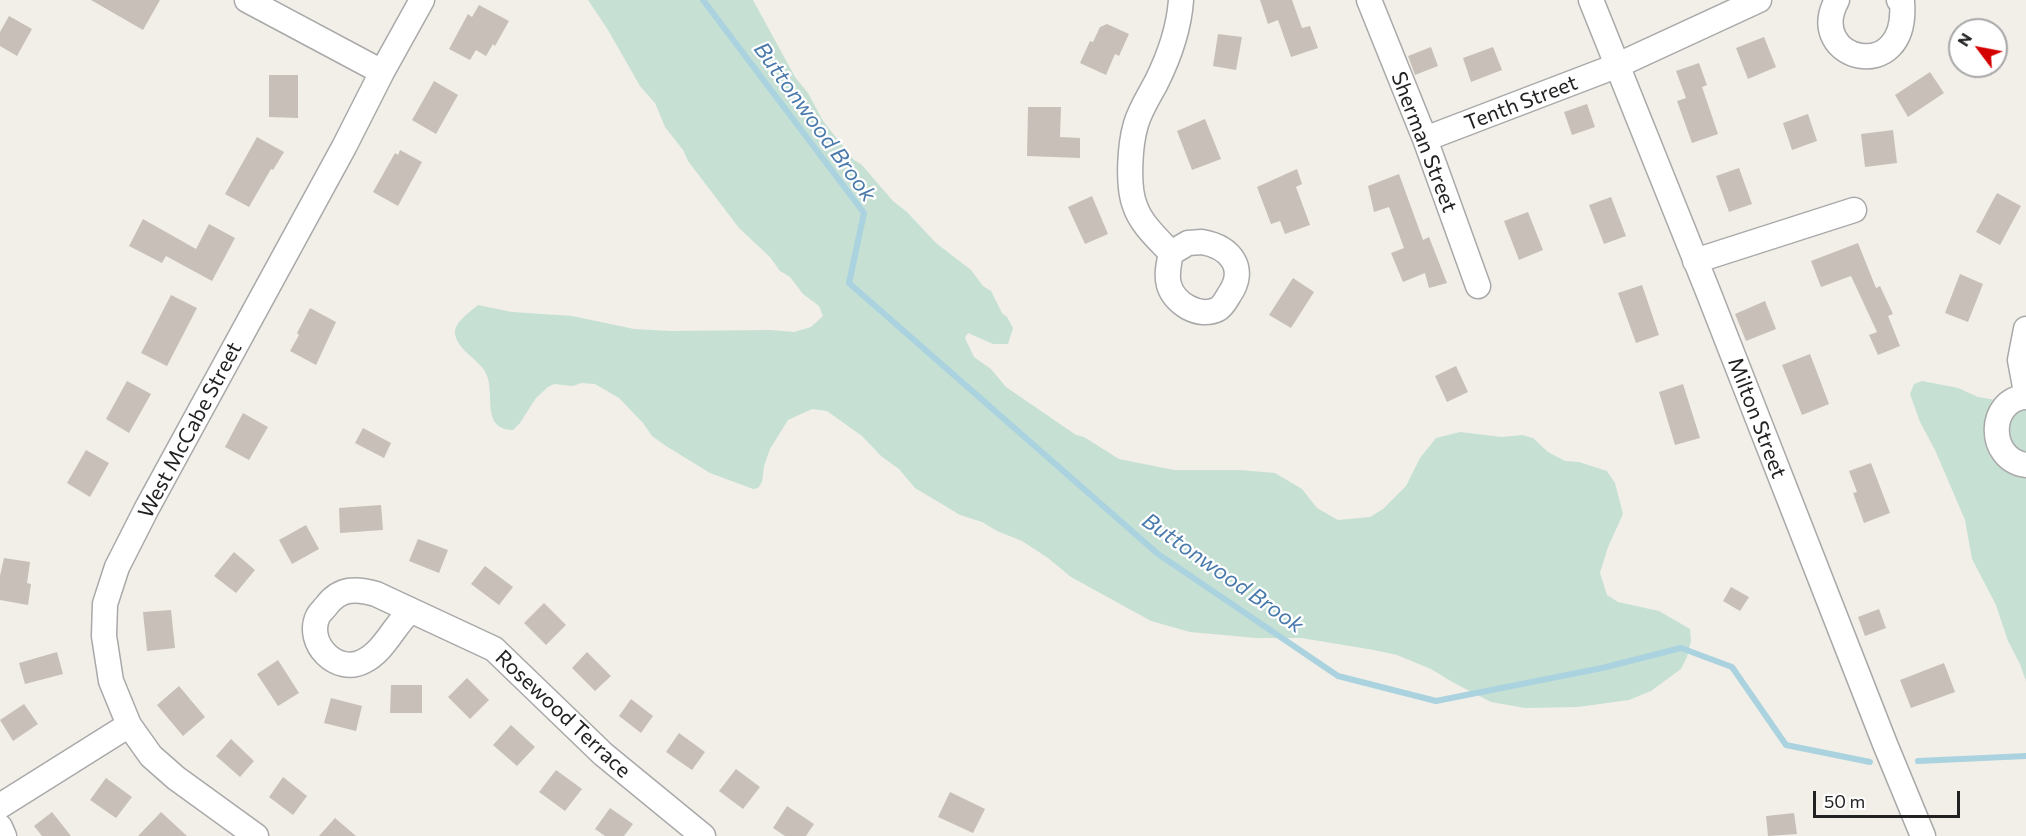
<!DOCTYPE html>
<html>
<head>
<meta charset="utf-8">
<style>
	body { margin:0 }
	#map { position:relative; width:2026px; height:836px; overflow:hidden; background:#f2efe9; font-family:Commissioner,sans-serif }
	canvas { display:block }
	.north { position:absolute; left:1948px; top:18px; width:60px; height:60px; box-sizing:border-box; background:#fff; border:2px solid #a7a7a7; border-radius:50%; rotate:302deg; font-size:16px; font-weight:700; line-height:24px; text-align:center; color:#222 }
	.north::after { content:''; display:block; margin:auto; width:21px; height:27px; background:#d40000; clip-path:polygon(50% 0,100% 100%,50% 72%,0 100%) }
	.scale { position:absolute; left:1813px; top:791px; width:147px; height:27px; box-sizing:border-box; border:3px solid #222; border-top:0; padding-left:8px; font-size:18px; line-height:21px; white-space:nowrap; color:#222; -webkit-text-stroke:4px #fff; paint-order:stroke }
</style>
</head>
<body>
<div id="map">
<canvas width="2026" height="836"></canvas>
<div class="north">N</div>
<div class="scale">50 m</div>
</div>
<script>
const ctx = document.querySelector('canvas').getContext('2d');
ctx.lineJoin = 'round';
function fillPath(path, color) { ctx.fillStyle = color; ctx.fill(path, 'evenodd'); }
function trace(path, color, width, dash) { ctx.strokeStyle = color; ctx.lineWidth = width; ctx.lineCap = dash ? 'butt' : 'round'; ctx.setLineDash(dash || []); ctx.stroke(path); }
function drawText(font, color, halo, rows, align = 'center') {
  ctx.font = font + ' Commissioner,sans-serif'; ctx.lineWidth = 4.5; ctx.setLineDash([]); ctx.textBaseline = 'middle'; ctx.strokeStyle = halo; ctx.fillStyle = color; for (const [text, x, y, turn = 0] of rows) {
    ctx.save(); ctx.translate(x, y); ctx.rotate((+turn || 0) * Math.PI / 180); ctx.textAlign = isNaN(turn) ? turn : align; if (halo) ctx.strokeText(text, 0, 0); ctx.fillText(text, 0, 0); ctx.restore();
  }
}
fillPath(new Path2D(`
	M 588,0 L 753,0 L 795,77 L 808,93 L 823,121 L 854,160 L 861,164 L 893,201 L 907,212 L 936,243 L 971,270 L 983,286 L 991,291 L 1002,313 L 1007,317 L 1013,328 L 1008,344 L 993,344 L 968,333 L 965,338 L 974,357 L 991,369 L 1006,387 L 1076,435 L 1084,437 L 1119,459 L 1174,470 L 1240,470 L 1275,473 L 1302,489 L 1317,508 L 1338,520 L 1370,517 L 1383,509 L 1406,486 L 1420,458 L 1436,438 L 1460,432 L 1502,437 L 1522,435 L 1533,438 L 1548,452 L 1565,461 L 1579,462 L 1607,471 L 1615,483 L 1623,514 L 1608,547 L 1600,573 L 1607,595 L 1618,602 L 1659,611 L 1690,629 L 1691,641 L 1687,657 L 1681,669 L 1651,691 L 1629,700 L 1578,707 L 1525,708 L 1491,702 L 1454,683 L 1431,669 L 1397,655 L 1374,650 L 1301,638 L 1256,638 L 1190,632 L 1151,621 L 1071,577 L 1048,558 L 1022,541 L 997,531 L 982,522 L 960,515 L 915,488 L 899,469 L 881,456 L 862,436 L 827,411 L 812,409 L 788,420 L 770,449 L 764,466 L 762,482 L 758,488 L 753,489 L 710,473 L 666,446 L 652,436 L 643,423 L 619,398 L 595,384 L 581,383 L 573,386 L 554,384 L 548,387 L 536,398 L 520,423 L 513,430 C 478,429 498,390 484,370 C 476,358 458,350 455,334 C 454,322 470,312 478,305 L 512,312 L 572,316 L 634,329 L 671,331 L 771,330 L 794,332 L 811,327 L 823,316 L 819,306 L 803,294 L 790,277 L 780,271 L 770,257 L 739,228 L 688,161 L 683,150 L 665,127 L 655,103 L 640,86 L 608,30 Z
	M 1922,381 L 1958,388 L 1978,397 L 2026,405 L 2026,681 L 2020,664 L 2008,641 L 1996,605 L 1972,559 L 1965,520 L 1935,450 L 1920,422 L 1910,394 L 1914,384 Z`), '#c6e0d4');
trace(new Path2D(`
	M 703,0 L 864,213 L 849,283 L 1158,554 L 1338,676 L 1436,701 L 1602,668 L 1681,648 L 1732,667 L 1786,745 L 1870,762
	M 1918,761 L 2026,756`), '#aad3df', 6);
fillPath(new Path2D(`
	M 91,0 L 160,0 L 143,30 Z
	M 1260,0 L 1292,0 L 1302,28 L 1310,26 L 1318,48 L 1291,57 L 1278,20 L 1268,24 Z
	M 479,5 L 509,21 L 495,46 L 493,44 L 486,56 L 476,50 L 470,60 L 449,49 L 468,14 L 472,17 Z
	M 9,16 L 32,29 L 17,56 L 0,46 L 0,32 Z
	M 1107,24 L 1129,34 L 1119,56 L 1115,54 L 1106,75 L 1080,63 L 1090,41 L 1093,42 L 1100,27 Z
	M 1218,34 L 1242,37 L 1236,70 L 1213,66 Z
	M 1764,37 L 1776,67 L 1748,79 L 1736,48 Z
	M 1431,47 L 1438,66 L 1415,75 L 1408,56 Z
	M 1493,47 L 1502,70 L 1471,82 L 1463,58 Z
	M 1699,63 L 1707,85 L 1702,87 L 1718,134 L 1692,143 L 1677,101 L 1686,98 L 1676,71 Z
	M 1930,72 L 1944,93 L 1908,117 L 1895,95 Z
	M 269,75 L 298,75 L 298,118 L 269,117 Z
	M 434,81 L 458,95 L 436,134 L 412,120 Z
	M 1587,104 L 1595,127 L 1572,135 L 1564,112 Z
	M 1028,107 L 1061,107 L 1060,137 L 1080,138 L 1080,158 L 1027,156 Z
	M 1808,114 L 1817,141 L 1792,150 L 1783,123 Z
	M 1205,119 L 1221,159 L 1192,170 L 1177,131 Z
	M 1893,130 L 1897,163 L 1865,167 L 1861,134 Z
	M 257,137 L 284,152 L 273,170 L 271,169 L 249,207 L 225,194 Z
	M 400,150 L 422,162 L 398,206 L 373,192 L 395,153 L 398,155 Z
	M 1739,168 L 1752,204 L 1729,212 L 1716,176 Z
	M 1297,169 L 1302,184 L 1296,187 L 1310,225 L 1285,234 L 1280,221 L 1271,224 L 1257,187 Z
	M 1399,174 L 1423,240 L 1429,237 L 1447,283 L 1429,288 L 1425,273 L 1403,282 L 1391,253 L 1404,248 L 1389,207 L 1374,212 L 1368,186 Z
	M 1997,193 L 2021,206 L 2000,245 L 1976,232 Z
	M 1092,196 L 1108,234 L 1085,244 L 1068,207 Z
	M 1611,197 L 1626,236 L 1604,244 L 1589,205 Z
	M 1528,212 L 1543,250 L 1519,260 L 1504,221 Z
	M 143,219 L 196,249 L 209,224 L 235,238 L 212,281 L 166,256 L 162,263 L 129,246 Z
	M 1858,243 L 1876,288 L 1880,286 L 1893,314 L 1888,316 L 1900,346 L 1878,355 L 1869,335 L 1877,332 L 1851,276 L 1821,287 L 1811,261 Z
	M 1960,274 L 1983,284 L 1968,322 L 1945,313 Z
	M 1293,278 L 1314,292 L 1291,328 L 1269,315 Z
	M 1642,285 L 1659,335 L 1636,343 L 1618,293 Z
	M 171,295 L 197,308 L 167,366 L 141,353 Z
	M 1765,301 L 1776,329 L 1746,341 L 1735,314 Z
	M 310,308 L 336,322 L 316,365 L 290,351 L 299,335 L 297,333 Z
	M 1810,354 L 1829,404 L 1802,415 L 1782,365 Z
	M 1456,366 L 1468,392 L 1447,402 L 1435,376 Z
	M 127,381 L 151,394 L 129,433 L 106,419 Z
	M 1683,384 L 1700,438 L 1675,445 L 1659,392 Z
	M 243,413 L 268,427 L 249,460 L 225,447 Z
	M 363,428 L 391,443 L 384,458 L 355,443 Z
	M 86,450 L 109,463 L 90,497 L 67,483 Z
	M 1871,463 L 1890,513 L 1864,523 L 1853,493 L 1857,492 L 1849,471 Z
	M 381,505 L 383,530 L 340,533 L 339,508 Z
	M 306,525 L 319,549 L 292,564 L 279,540 Z
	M 418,539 L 448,550 L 439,573 L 409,561 Z
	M 234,552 L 255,570 L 236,593 L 214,576 Z
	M 4,558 L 30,562 L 27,583 L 31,584 L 28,605 L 0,600 L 0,576 Z
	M 485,566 L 513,587 L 499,605 L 471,584 Z
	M 1731,587 L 1749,597 L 1740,611 L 1723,601 Z
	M 544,603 L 566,625 L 546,645 L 524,623 Z
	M 1879,609 L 1886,628 L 1865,636 L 1858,617 Z
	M 171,610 L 175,648 L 147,651 L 143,612 Z
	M 57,652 L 63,674 L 25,684 L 19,663 Z
	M 587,652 L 611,676 L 595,691 L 572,668 Z
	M 278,660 L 299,693 L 278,706 L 257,674 Z
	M 1944,663 L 1955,692 L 1911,708 L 1900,680 Z
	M 467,678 L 489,700 L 470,719 L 448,697 Z
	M 391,685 L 422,685 L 422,713 L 390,713 Z
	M 179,686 L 205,717 L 183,736 L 157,705 Z
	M 331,698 L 362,706 L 356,731 L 324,723 Z
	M 631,699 L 653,716 L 641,733 L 619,716 Z
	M 24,704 L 38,724 L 13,741 L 0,720 Z
	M 511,725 L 535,747 L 517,766 L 493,745 Z
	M 679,733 L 705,752 L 692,770 L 666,752 Z
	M 231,739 L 254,761 L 240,777 L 216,756 Z
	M 736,769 L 760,787 L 743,809 L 719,791 Z
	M 556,770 L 582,789 L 565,811 L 539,792 Z
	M 283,777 L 307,796 L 293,815 L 269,797 Z
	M 106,778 L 132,797 L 116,818 L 90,800 Z
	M 950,792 L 985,809 L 973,833 L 938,817 Z
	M 787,806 L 814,824 L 806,836 L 785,836 L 773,828 Z
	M 610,808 L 633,824 L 624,836 L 605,836 L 595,829 Z
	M 52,812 L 71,836 L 42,836 L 34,826 Z
	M 161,812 L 187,836 L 138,836 Z
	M 1794,813 L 1797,834 L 1768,836 L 1766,816 Z
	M 335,818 L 356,836 L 319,836 Z`), '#c7bfb8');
const minor = new Path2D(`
	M 247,0 L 382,72
	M 1369,0 L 1425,139 L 1478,286
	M 1591,0 L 1709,294 L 1885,744 L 1923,836
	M 1837,0 C 1804,60 1909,88 1902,2 L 1899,0
	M 1425,139 L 1616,66 L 1759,0
	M 1202,242 C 1230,247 1248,268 1229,295 C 1226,300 1223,306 1218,309 C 1199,319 1174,303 1169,285 C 1166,274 1169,263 1171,253 L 1188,243 Z
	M 1171,253 C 1158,239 1141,224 1135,206 C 1127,186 1130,144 1136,124 C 1140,110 1149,96 1156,83 C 1169,57 1179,29 1181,0
	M 1695,261 L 1854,210
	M 2026,329 L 2020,360 L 2026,392
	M 2026,397 C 1988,399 1986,459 2026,465
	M 410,611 C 394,626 384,651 364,661 C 337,676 305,643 318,616 C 320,612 324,609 327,605 C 340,588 356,588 376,594 L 494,649 L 603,754 L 703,836
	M 0,806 L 129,725
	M 0,827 L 4,836
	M 256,836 L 176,778 L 151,756 L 129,725 L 111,681 L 104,636 L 105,604 L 117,567 L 147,508 L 344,147 L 382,72 L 422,0`);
trace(minor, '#a9a9a9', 27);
trace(minor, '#fff', 24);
drawText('21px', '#222', '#fff', [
	["Tenth Street",1521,103,-21],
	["Sherman Street",1424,142,69],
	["Milton Street",1757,418,69],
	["West McCabe Street",190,430,-62],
	["Rosewood Terrace",563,714,43]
]);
drawText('italic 22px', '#4a7aab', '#fff', [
	["Buttonwood Brook",815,122,54],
	["Buttonwood Brook",1223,573,35]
]);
</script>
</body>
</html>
